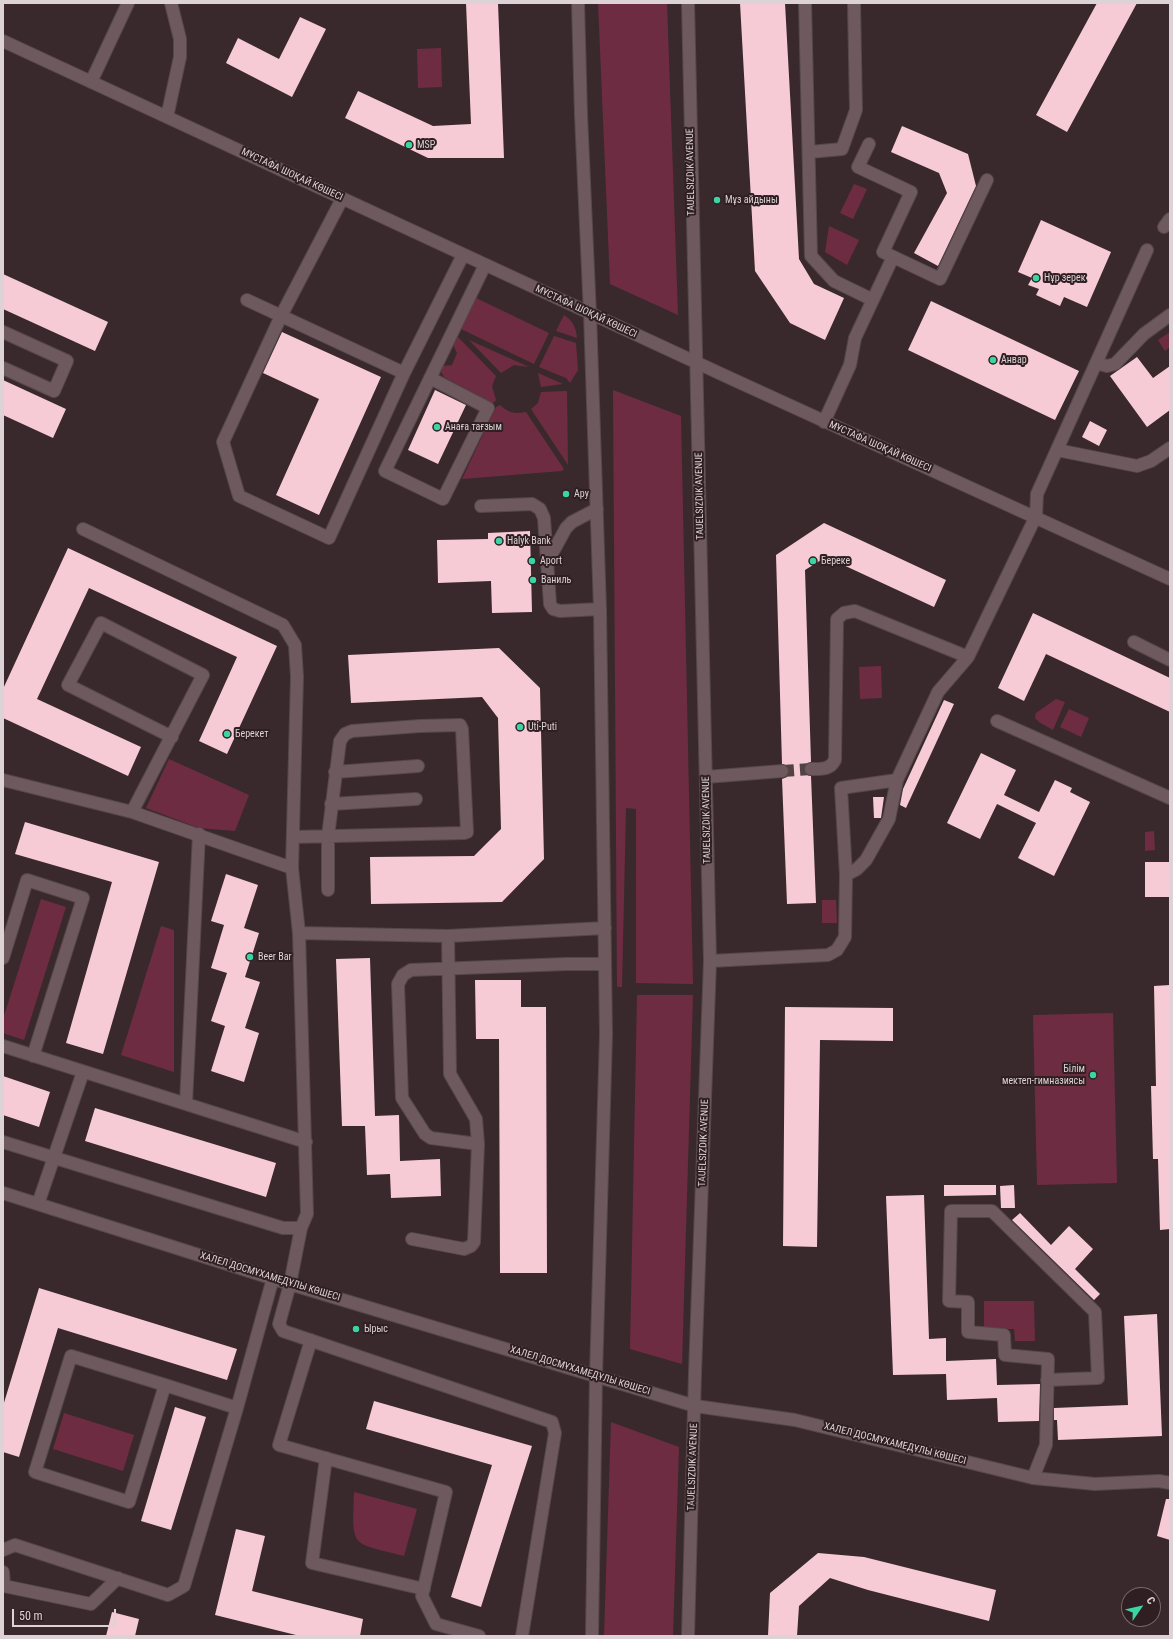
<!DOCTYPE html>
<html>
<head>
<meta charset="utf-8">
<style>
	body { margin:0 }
	#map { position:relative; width:1173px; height:1639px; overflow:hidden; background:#39292d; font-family:"Roboto Condensed",sans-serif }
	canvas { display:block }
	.frame { position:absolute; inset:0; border:4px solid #ddd2d5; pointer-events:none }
	.north { position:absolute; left:1121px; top:1587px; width:40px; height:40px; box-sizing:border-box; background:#2f1f23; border:1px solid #75676a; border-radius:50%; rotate:56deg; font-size:11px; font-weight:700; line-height:16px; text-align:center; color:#ddd2d5 }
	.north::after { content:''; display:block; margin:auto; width:14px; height:18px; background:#3cd4a4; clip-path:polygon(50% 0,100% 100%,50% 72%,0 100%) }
	.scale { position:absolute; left:12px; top:1609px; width:104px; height:18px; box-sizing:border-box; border:2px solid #ddd2d5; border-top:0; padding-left:5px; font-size:12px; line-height:14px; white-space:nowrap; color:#ddd2d5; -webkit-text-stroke:3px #2f1f23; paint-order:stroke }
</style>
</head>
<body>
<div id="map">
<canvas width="1173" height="1639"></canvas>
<div class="frame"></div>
<div class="north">С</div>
<div class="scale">50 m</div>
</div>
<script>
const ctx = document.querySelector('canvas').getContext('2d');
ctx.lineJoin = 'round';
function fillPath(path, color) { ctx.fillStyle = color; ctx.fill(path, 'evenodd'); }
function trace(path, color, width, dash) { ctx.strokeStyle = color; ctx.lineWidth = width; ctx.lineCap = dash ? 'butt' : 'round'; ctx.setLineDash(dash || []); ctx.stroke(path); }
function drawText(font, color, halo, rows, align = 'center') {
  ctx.font = font + ' "Roboto Condensed",sans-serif'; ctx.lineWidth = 4; ctx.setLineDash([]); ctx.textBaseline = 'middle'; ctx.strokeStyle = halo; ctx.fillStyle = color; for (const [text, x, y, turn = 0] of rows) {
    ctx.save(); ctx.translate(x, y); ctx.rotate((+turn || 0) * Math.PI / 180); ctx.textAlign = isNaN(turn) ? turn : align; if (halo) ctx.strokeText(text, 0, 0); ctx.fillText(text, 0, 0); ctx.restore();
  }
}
fillPath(new Path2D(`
	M 598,3 L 667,3 L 678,315 L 610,284 Z
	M 441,48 L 442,87 L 418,88 L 417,49 Z
	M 854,184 L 867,189 L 853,219 L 840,213 Z
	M 829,226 L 859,240 L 847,265 L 825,252 Z
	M 476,298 L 549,333 L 534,364 L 461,329 Z
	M 564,315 C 573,321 576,327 577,338 L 556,331 Z
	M 1170,332 L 1170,347 L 1165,351 L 1158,340 Z
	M 554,336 L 576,343 L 578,370 L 570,383 L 566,378 L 539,367 Z
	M 458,337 L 496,376 L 492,386 L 496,400 L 493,403 L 444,377 L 441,372 L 443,366 L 452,365 L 457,353 L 453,345 Z
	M 469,340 L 529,367 L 514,365 L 501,373 Z
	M 538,373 L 563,384 L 541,387 Z
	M 613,390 L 681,416 L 693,984 L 636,983 L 636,809 L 626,808 L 622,987 L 617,987 Z
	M 567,391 L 568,465 L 531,409 L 538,403 L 541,392 Z
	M 500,405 C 509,413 514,414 526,412 L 564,469 L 562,471 L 462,479 L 496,407 Z
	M 881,666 L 882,698 L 860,699 L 859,667 Z
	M 1056,699 L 1065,702 L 1053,730 L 1039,722 L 1035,718 L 1036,713 Z
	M 1069,709 L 1089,718 L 1081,737 L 1060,727 Z
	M 169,759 L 249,795 L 235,831 L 199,828 L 146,808 Z
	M 1154,831 L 1155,850 L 1145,851 L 1145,832 Z
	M 41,899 L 66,907 L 24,1040 L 3,1033 L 3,1019 Z
	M 822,900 L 836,900 L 837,923 L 822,923 Z
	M 161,926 L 174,930 L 174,1072 L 121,1055 Z
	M 637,995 L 693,995 L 682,1364 L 630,1349 Z
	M 1113,1013 L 1117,1183 L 1037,1185 L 1033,1015 Z
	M 984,1301 L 1034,1301 L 1035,1341 L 1015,1341 L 1014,1329 L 984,1329 Z
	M 64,1413 L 134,1435 L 123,1471 L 53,1449 Z
	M 611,1422 L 679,1447 L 673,1636 L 604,1636 Z
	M 354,1492 L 417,1509 L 404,1556 C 350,1542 352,1549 354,1492 Z`), '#6e2c43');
fillPath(new Path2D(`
	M 466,3 L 498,3 L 504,158 L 428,158 L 345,118 L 358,91 L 433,126 L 471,124 Z
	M 740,3 L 785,3 L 799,259 L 814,284 L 844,298 L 825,340 L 790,323 L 755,271 Z
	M 1097,3 L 1137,3 L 1067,132 L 1036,115 Z
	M 300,17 L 326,29 L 292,97 L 226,63 L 238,38 L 279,59 Z
	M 902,126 L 968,154 L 976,186 L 938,266 L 914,253 L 947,193 L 939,173 L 891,152 Z
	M 1041,220 L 1111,252 L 1087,307 L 1064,297 L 1060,306 L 1036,295 L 1039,289 L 1028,285 L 1032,278 L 1018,272 Z
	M 3,274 L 108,322 L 95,351 L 3,309 Z
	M 931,301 L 1079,371 L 1055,420 L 908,350 Z
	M 282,332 L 381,377 L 319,515 L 276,495 L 319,399 L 263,373 Z
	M 1137,357 L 1153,378 L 1170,366 L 1170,410 L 1147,427 L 1110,376 Z
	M 3,380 L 66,409 L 53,438 L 3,415 Z
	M 435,390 L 466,405 L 438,464 L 408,450 Z
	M 1090,421 L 1107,430 L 1099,446 L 1082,437 Z
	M 824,523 L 946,580 L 934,607 L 826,557 L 805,570 L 811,762 L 805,765 L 804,769 L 807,775 L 811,776 L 816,903 L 787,904 L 782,779 L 787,777 L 789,771 L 788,766 L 782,764 L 776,555 Z
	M 530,531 L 532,612 L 492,613 L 491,581 L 438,583 L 437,540 L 488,539 L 488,533 Z
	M 68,548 L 277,646 L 227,754 L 199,741 L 237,657 L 89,588 L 37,699 L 141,747 L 128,776 L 3,718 L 3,689 Z
	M 1033,613 L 1170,678 L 1170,712 L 1046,654 L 1024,701 L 998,688 Z
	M 499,648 L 540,688 L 544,859 L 502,902 L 371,904 L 370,857 L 474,856 L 501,829 L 498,718 L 482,697 L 351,703 L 348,655 Z
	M 944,700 L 954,704 L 906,808 L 900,805 L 903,789 Z
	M 981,753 L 1016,770 L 1004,795 L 1039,812 L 1055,780 L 1072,788 L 1070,792 L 1090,802 L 1054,876 L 1018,858 L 1036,823 L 997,804 L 980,839 L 947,823 Z
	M 873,797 L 884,797 L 881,818 L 874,818 Z
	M 25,822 L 159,862 L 103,1054 L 66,1043 L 112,882 L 15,854 Z
	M 1145,862 L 1170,862 L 1170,897 L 1145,897 Z
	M 226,874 L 258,885 L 244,928 L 259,933 L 245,977 L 260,982 L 245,1028 L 259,1033 L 244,1082 L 211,1071 L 225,1026 L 211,1021 L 227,973 L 211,968 L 224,925 L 211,921 Z
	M 370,958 L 375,1116 L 399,1115 L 400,1161 L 440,1159 L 441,1196 L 391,1198 L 390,1174 L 367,1175 L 365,1126 L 342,1126 L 336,959 Z
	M 475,980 L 521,980 L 521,1007 L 546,1007 L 547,1273 L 500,1273 L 499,1039 L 476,1039 Z
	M 1170,985 L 1170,1229 L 1160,1230 L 1158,1159 L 1153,1159 L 1151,1086 L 1156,1086 L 1154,986 Z
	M 785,1007 L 893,1008 L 893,1041 L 820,1040 L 817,1247 L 783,1246 Z
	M 3,1076 L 50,1092 L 39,1127 L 3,1115 Z
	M 95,1108 L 276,1163 L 266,1197 L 85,1141 Z
	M 944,1185 L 996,1185 L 996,1195 L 944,1196 Z
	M 1014,1185 L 1015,1208 L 1001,1208 L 1000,1186 Z
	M 924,1195 L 929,1339 L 946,1338 L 946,1361 L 996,1359 L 997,1385 L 1040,1384 L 1039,1421 L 998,1422 L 997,1398 L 947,1400 L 946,1374 L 893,1375 L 886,1196 Z
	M 1020,1213 L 1051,1245 L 1069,1226 L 1093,1249 L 1075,1269 L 1100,1294 L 1094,1300 L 1012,1220 Z
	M 39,1288 L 237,1349 L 227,1380 L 58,1328 L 19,1457 L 3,1452 L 3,1406 Z
	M 1157,1314 L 1162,1436 L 1058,1440 L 1057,1420 L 1054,1420 L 1054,1408 L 1128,1405 L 1124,1316 Z
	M 374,1401 L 532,1446 L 481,1607 L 451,1597 L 492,1465 L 366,1429 Z
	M 175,1407 L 206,1417 L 171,1530 L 141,1521 Z
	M 1166,1499 L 1170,1499 L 1170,1540 L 1157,1536 Z
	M 236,1529 L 265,1536 L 252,1591 L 363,1619 L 360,1636 L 300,1636 L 215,1615 Z
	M 818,1553 L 864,1557 L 996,1590 L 989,1621 L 868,1590 L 830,1578 L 799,1606 L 797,1636 L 768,1636 L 770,1593 Z
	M 112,1612 L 139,1619 L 135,1636 L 106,1636 Z`), '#f7cbd6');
trace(new Path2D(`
	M 782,771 L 811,769`), '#524246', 12, [12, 6]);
const minor = new Path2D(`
	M 578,3 L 581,115 L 590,314 L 600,609 L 606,1035 L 596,1375 L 592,1636
	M 688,3 L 710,961 L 695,1373 L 688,1636
	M 805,3 L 811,256 L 834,281 L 873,300
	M 3,41 L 732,379 L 1170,579
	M 91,82 L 128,3
	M 167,117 L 180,57 L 180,39 L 171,3
	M 869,144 L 858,167 L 911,192 L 883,252 L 940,279 L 987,180
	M 810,152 L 842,149 L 856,110 L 854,3
	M 342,199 L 281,316 L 223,442 L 239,496 L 329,538 L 404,373 L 463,255
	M 1164,227 L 1170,219
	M 247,300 L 404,373
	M 3,332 L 67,361 L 54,391 L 3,368
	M 1096,363 L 1107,366 L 1115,364 L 1144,334 L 1170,315
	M 430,378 L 488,408 L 443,499 L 385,471 L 485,265
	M 824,422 L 850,365 L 855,338 L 893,257
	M 1057,450 L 1137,466 L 1151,461 L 1170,448
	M 481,506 L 532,504 L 540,509 L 544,518 L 550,604 L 553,609 L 560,611 L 600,609
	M 548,561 L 566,528 L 572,522 L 597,509
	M 1134,642 L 1170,660
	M 997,721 L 1170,798
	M 811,769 C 821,769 830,770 835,760 L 837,619 L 844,613 L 855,611 L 968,657 L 1036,516 L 1037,494 L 1147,250
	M 335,772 L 418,766
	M 706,777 L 782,771
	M 3,780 L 132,812 L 292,868
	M 331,804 L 416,799
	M 132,812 L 203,675 L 101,623 L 68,685 L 172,737
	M 293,837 L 464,833 L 467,832 L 462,729 L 460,725 L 420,726 L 352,731 L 345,734 L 340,741 L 328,836 L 328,890
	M 846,875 L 841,788 L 897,780
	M 299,933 L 448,936 L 605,928
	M 3,958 L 27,880 L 83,898 L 33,1056
	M 710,961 L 828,955 L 837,950 L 845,937 L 846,875 L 857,869 L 866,860 L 889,819 L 897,780 L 938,692 L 968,657
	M 3,1046 L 306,1142
	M 186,1103 L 199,834
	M 3,1142 L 283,1228 L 301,1228 L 307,1214 L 299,933 L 292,868 L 297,677 L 295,645 L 283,625 L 83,529
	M 478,1144 L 431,1138 L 425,1134 L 402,1098 L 398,984 L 403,975 L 411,970 L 566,964 L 605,964
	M 3,1193 L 290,1284 L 695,1406 L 795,1420 L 1033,1478 L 1095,1484 L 1159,1481 L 1170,1483
	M 38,1204 L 83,1072
	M 301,1228 L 290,1284 L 279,1324 L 283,1331 L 552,1422 L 555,1433 L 522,1636
	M 412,1239 L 464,1249 L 471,1246 L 474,1242 L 478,1144 L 476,1119 L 450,1074 L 448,936
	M 311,1340 L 279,1445 L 446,1492 L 422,1596 L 436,1624 L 479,1636
	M 71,1356 L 165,1385 L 129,1502 L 35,1472 Z
	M 165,1385 L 237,1408 L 273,1278
	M 326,1458 L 312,1563 L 424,1589
	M 1033,1478 L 1046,1445 L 1048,1359 L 1005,1355 L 1004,1335 L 968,1332 L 968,1302 L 949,1301 L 951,1211 L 992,1211 L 1095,1312 L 1098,1378 L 1047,1380
	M 3,1550 L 15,1545 L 168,1595 L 184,1586 L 237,1408
	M 3,1572 L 4,1586 L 91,1604 L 118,1578`);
trace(minor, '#55474b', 14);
trace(minor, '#6d595e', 12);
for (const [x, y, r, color] of [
	[409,145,4,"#3cd4a4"],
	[717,200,4,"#3cd4a4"],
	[1036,278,4,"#3cd4a4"],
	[993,360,4,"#3cd4a4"],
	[437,427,4,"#3cd4a4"],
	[566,494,4,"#3cd4a4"],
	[499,541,4,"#3cd4a4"],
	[532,561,4,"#3cd4a4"],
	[813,561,4,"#3cd4a4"],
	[533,580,4,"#3cd4a4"],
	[520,727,4,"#3cd4a4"],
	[227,734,4,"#3cd4a4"],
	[250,957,4,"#3cd4a4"],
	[1093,1075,4,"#3cd4a4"],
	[356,1329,4,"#3cd4a4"]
]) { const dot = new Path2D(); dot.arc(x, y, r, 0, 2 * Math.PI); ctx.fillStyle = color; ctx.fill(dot); trace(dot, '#2f1f23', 1.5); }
drawText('10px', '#ddd2d5', '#2f1f23', [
	["MSP",417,145],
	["Мұз айдыны",725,200],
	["Нұр зерек",1044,278],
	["Анвар",1001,360],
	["Анаға тағзым",445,427],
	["Ару",574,494],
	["Halyk Bank",507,541],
	["Aport",540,561],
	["Береке",821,561],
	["Ваниль",541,580],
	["Uti-Puti",528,727],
	["Берекет",235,734],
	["Beer Bar",258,957],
	["Білім",1085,1069,"right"],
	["мектеп-гимназиясы",1085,1081,"right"],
	["Ырыс",364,1329]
], 'left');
drawText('10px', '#ddd2d5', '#2f1f23', [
	["TAUELSIZDIK AVENUE",691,172,-91],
	["МҰСТАФА ШОҚАЙ КӨШЕСІ",292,175,25],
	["МҰСТАФА ШОҚАЙ КӨШЕСІ",586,312,25],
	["МҰСТАФА ШОҚАЙ КӨШЕСІ",880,447,24],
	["TAUELSIZDIK AVENUE",700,496,-91],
	["TAUELSIZDIK AVENUE",707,820,-91],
	["TAUELSIZDIK AVENUE",704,1143,-88],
	["ХАЛЕЛ ДОСМҰХАМЕДҰЛЫ КӨШЕСІ",270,1277,17],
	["ХАЛЕЛ ДОСМҰХАМЕДҰЛЫ КӨШЕСІ",580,1371,17],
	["ХАЛЕЛ ДОСМҰХАМЕДҰЛЫ КӨШЕСІ",895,1444,14],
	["TAUELSIZDIK AVENUE",693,1467,-88]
]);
</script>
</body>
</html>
